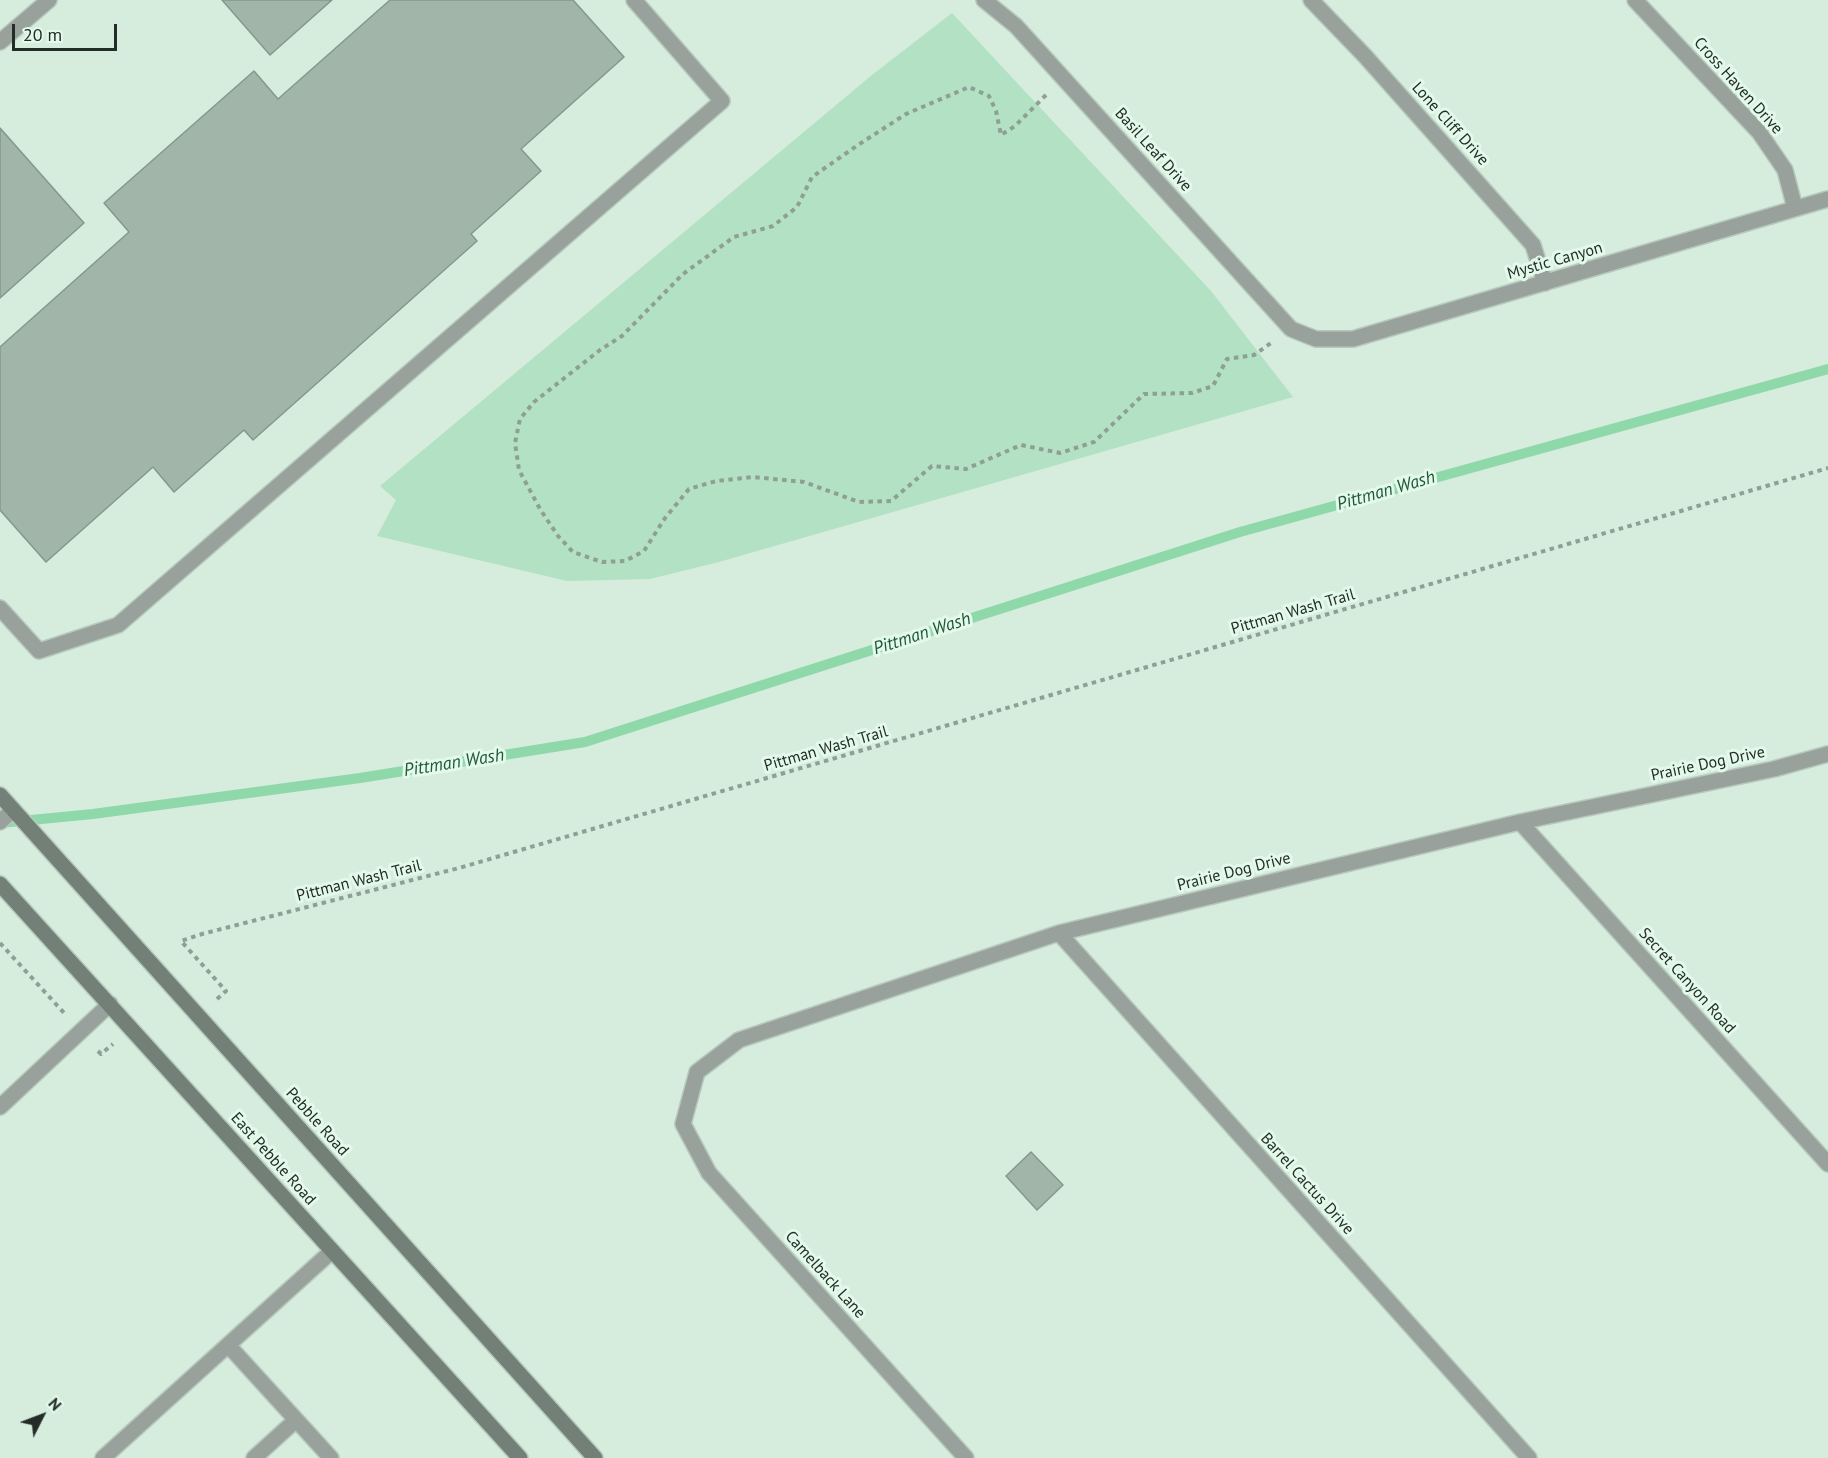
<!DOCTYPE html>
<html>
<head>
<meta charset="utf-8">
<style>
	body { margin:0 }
	#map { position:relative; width:1828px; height:1458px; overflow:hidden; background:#d6ecdd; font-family:"PT Sans",sans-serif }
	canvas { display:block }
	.north { position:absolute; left:12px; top:1386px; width:60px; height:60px; -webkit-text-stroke:4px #e3f9ea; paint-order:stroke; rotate:48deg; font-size:16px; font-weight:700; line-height:24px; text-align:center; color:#242c27 }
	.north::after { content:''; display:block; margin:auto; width:21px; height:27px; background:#242c27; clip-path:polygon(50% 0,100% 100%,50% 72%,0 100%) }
	.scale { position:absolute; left:12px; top:24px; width:105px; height:27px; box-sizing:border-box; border:3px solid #242c27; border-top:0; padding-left:8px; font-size:18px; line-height:21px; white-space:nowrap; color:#242c27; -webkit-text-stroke:4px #e3f9ea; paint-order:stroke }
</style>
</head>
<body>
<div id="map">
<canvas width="1828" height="1458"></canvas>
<div class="north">N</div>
<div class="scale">20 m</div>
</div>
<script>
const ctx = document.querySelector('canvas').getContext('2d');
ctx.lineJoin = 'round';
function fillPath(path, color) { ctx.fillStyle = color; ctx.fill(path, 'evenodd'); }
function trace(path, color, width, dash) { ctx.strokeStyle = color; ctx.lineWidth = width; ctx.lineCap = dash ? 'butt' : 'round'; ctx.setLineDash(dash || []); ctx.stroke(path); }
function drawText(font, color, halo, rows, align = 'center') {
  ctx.font = font + ' "PT Sans",sans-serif'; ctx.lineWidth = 6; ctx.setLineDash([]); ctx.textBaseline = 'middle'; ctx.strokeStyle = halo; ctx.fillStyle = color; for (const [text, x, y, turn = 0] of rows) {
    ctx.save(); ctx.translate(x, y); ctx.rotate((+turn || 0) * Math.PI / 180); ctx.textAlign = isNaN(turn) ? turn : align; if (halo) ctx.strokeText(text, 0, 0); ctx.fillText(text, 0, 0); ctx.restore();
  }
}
fillPath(new Path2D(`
	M 952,13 L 1211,291 L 1293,397 L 719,562 L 650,579 L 567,581 L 377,536 L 396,500 L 380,486 L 872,75 Z`), '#b2e2c3');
trace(new Path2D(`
	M 0,823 L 93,814 L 360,778 L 585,742 L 1240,532 L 1828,369`), '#8ed8aa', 10);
const building = new Path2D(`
	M 222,0 L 332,0 L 270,55 Z
	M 390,0 L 573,0 L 624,57 L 521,149 L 541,171 L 471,234 L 477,241 L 253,440 L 244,430 L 174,492 L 153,467 L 46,562 L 0,510 L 0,347 L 129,232 L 104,203 L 254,71 L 278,99 Z
	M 0,128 L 84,223 L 0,298 Z
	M 1031,1152 L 1063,1185 L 1037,1210 L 1006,1176 Z`);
fillPath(building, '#a1b6a8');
trace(building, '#85998b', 1.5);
const service = new Path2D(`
	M 0,42 L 49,0
	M 0,608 L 39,651 L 118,625 L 722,101 L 634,0
	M 0,1107 L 110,1004
	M 228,1345 L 331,1458
	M 103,1458 L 332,1251
	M 254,1458 L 296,1420`);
const minor = new Path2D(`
	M 984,0 L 1016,26 L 1291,329 L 1316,339 L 1353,339 L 1828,199
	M 1311,0 L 1365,56 L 1533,245 L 1545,283
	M 1635,0 L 1759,132 L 1785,170 L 1795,208
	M 0,822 L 13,810
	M 1520,822 L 1828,1164
	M 1059,933 L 1529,1458
	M 966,1458 L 709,1173 L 683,1124 L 697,1072 L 739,1040 L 1059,933 L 1520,822 L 1774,769 L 1828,754`);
const secondary = new Path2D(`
	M 0,795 L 595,1458
	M 0,884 L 520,1458`);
trace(service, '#b6c9bc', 18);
trace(minor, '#b6c9bc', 18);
trace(secondary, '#b6c9bc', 18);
trace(new Path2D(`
	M 1046,95 L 1015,126 L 1001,135 L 996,111 L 989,96 L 969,87 L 906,114 L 858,145 L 812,177 L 797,207 L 773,226 L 734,237 L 683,274 L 622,336 L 600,350 L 534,402 L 520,419 L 515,443 L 519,470 L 540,509 L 558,536 L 573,552 L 602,562 L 625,561 L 644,551 L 665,518 L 689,489 L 716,481 L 753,477 L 804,482 L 859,502 L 891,501 L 932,466 L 966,469 L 1021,445 L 1060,453 L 1094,442 L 1144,394 L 1192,393 L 1213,386 L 1227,359 L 1254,355 L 1271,343
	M 0,943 L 65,1014
	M 217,999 L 226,991 L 181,941 L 202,934 L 459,868 L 1828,468
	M 98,1051 L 101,1054 L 113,1044`), '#8f9f94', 4, [4.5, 4.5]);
trace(service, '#98a19b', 15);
trace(minor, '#98a19b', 15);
trace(secondary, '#738077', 15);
drawText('16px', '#242c27', '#e3f9ea', [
	["Cross Haven Drive",1738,86,48],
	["Lone Cliff Drive",1450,124,48],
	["Basil Leaf Drive",1153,150,48],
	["Mystic Canyon",1555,261,-16],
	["Pittman Wash Trail",1293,612,-16],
	["Pittman Wash Trail",826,749,-16],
	["Prairie Dog Drive",1708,764,-12],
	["Prairie Dog Drive",1234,872,-14],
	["Pittman Wash Trail",359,881,-14],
	["Secret Canyon Road",1687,981,48],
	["Pebble Road",317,1122,48],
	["East Pebble Road",273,1159,48],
	["Barrel Cactus Drive",1307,1184,48],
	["Camelback Lane",825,1275,48]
]);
drawText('italic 18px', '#215738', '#e3f9ea', [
	["Pittman Wash",1386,491,-16],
	["Pittman Wash",922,634,-18],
	["Pittman Wash",454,763,-9]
]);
</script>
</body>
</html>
